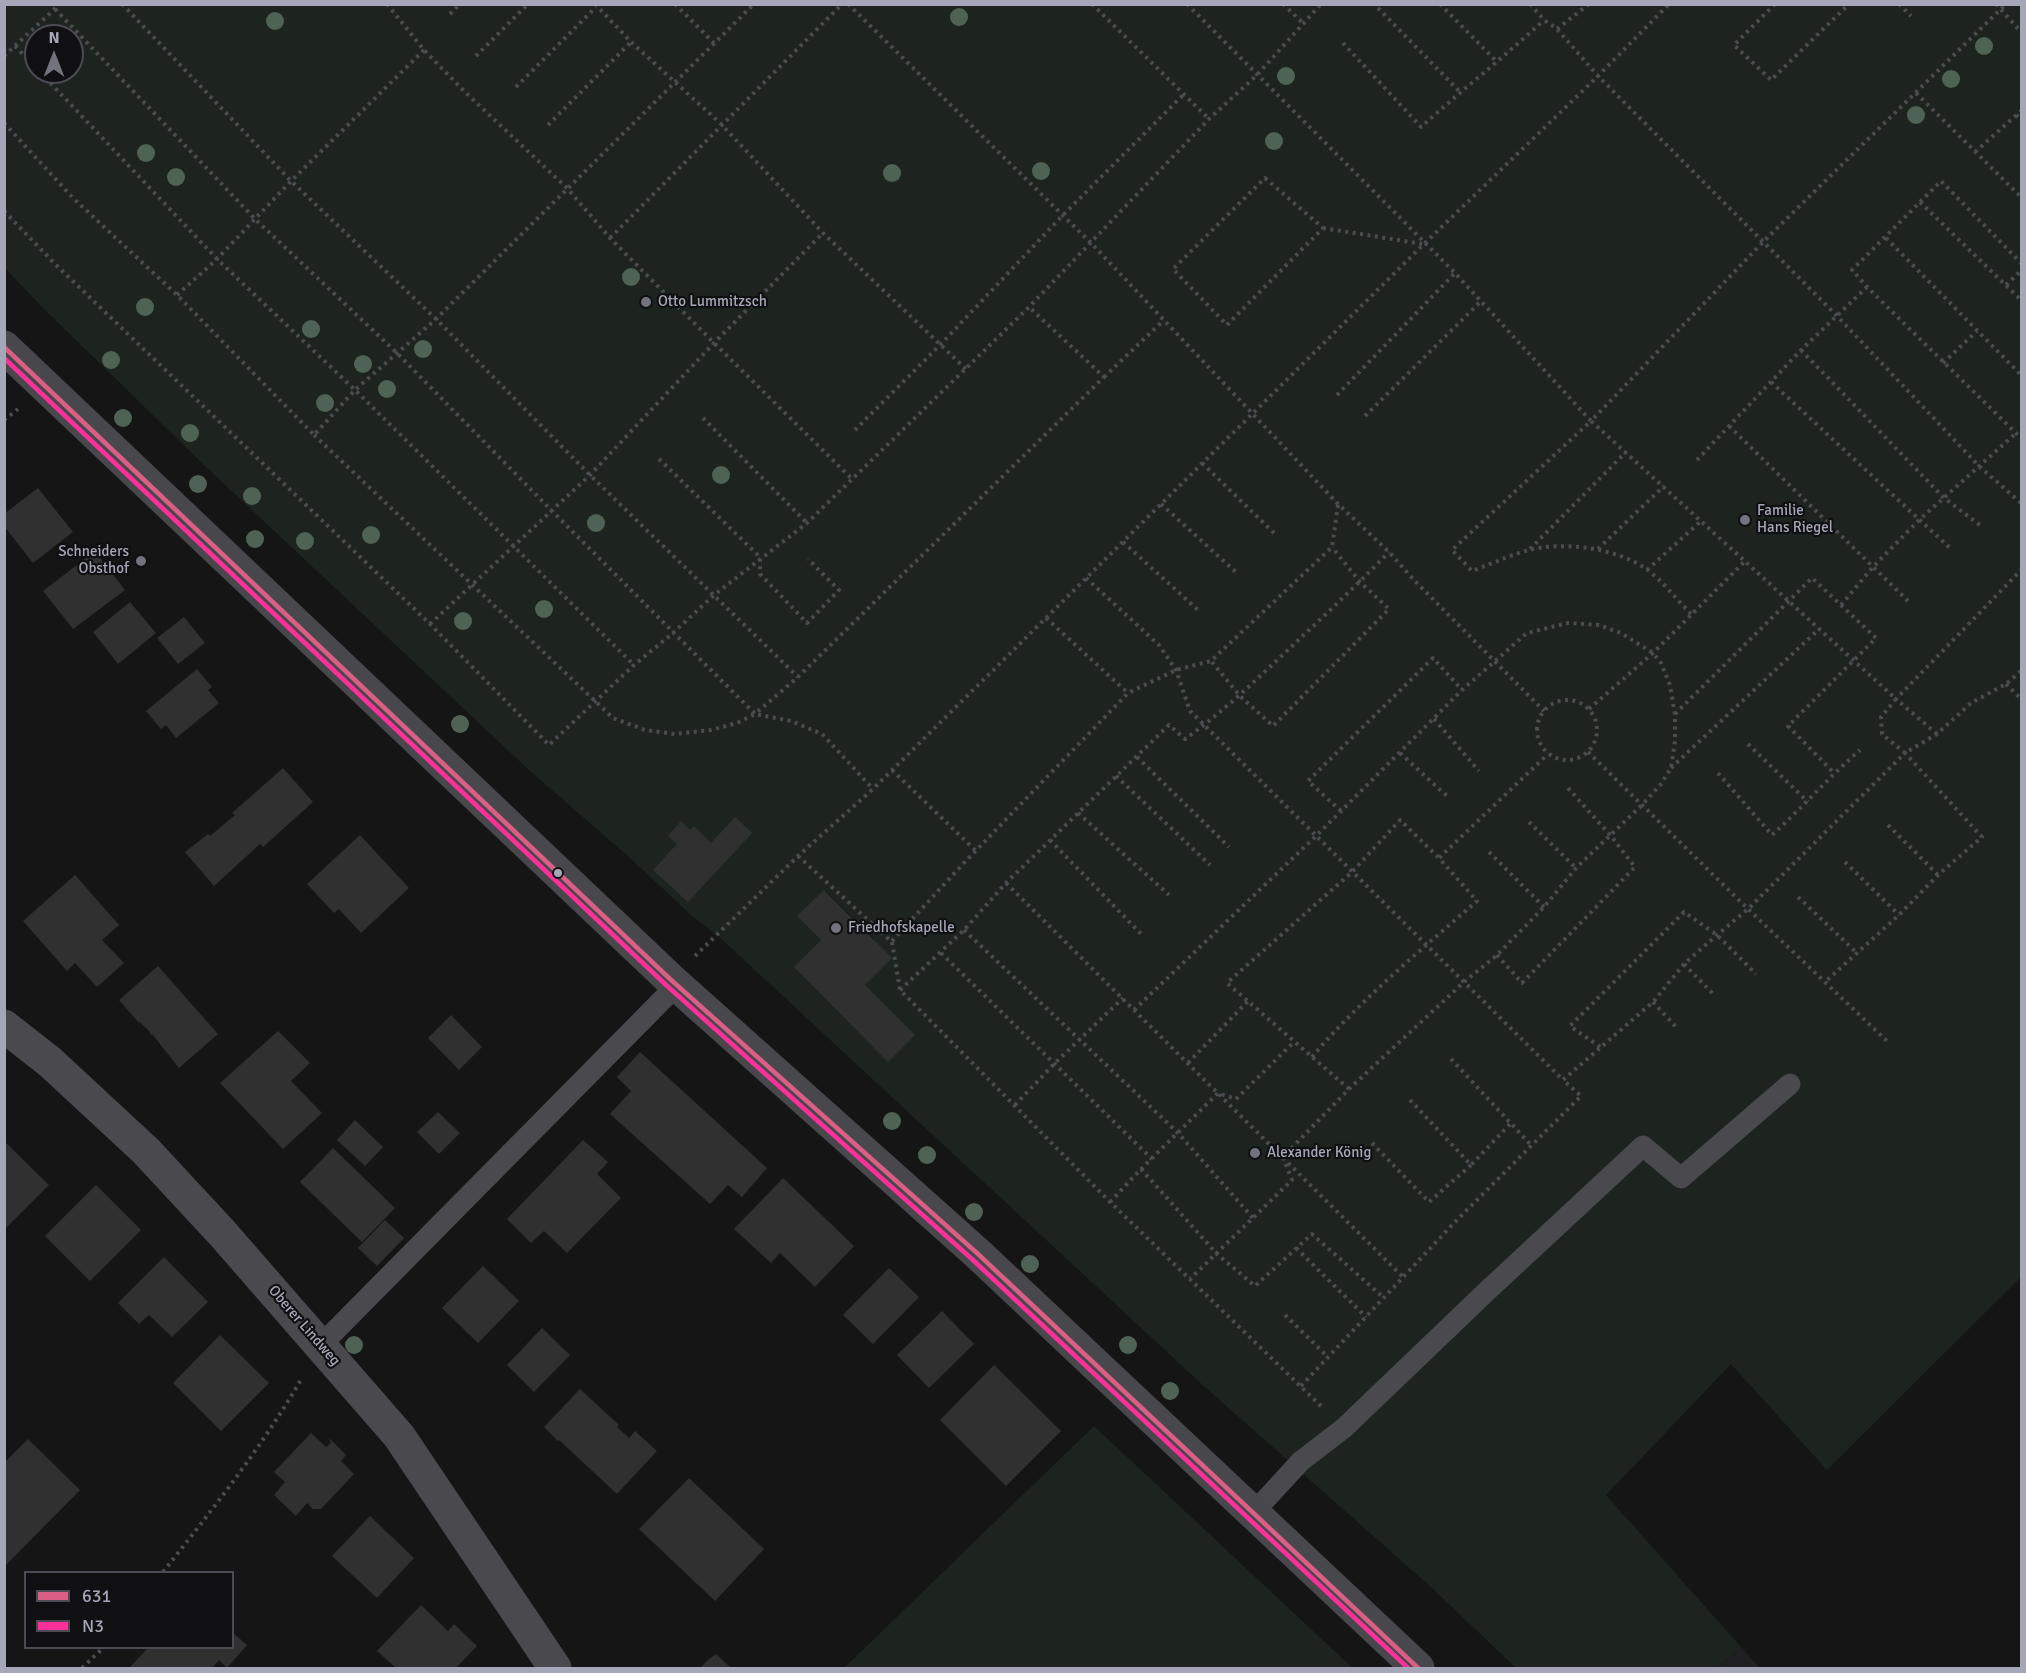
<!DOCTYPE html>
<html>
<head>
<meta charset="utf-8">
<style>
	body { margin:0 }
	#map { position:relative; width:2026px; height:1673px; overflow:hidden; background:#151515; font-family:Signika,sans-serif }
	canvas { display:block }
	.frame { position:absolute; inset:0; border:6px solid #a5a6b7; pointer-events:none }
	.legend { position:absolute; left:24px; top:1571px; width:210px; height:78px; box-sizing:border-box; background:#100f11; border:2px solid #4c4b53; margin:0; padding:8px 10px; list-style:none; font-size:18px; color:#a5a6b7 }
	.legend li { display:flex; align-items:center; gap:12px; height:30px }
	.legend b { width:30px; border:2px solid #4c4b53 }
	.north { position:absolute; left:24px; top:24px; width:60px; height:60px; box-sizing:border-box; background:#100f11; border:2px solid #4c4b53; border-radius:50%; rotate:0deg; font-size:16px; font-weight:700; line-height:24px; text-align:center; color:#a5a6b7 }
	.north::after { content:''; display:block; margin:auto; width:21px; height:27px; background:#73737e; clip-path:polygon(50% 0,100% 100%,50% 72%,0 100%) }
</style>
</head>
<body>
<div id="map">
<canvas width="2026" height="1673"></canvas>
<div class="frame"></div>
<ul class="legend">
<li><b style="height:8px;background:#db5e84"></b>631</li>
<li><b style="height:8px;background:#fb3199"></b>N3</li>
</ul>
<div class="north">N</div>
</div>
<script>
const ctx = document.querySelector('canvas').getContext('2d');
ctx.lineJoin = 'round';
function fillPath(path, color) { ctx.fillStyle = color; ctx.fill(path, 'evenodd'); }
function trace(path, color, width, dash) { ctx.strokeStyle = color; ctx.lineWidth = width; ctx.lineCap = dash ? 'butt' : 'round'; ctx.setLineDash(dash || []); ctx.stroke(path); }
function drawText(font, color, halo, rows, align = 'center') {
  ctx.font = font + ' Signika,sans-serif'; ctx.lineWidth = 4.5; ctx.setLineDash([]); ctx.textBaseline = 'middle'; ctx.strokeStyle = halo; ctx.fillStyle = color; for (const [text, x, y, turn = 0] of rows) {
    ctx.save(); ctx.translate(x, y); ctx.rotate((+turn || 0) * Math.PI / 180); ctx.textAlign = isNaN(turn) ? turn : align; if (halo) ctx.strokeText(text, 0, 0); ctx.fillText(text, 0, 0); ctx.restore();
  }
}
fillPath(new Path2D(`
	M 1741,1647 L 1760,1668 L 1716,1668 Z`), '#1f1f21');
fillPath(new Path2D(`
	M 5,5 L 2021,5 L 2021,1277 L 1827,1470 L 1731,1364 L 1606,1495 L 1741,1647 L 1716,1668 L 1516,1668 L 1431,1587 L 1206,1388 L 717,935 L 692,916 L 629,857 L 530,771 L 205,466 L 43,308 L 5,268 ZM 36,36 L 72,36 L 72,72 L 36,72 ZM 825,890 L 874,939 L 847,966 L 798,916 Z
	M 1094,1426 L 1345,1661 L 1353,1668 L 844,1668 Z`), '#1d241f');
fillPath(new Path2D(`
	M 38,488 L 73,532 L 33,563 L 4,526 L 4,514 Z
	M 95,551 L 125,590 L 73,629 L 43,591 Z
	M 130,602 L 156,633 L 118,664 L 93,632 Z
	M 184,617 L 205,643 L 178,664 L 157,638 Z
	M 197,669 L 212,687 L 208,690 L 219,703 L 176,738 L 166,725 L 161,729 L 146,711 Z
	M 283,768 L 313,802 L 263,847 L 260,844 L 214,886 L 185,852 L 208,834 L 210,836 L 235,815 L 232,813 Z
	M 735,817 L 752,833 L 688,902 L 653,870 L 677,844 L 668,836 L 681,821 L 690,830 L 694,826 L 711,843 Z
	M 360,835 L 409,888 L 361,933 L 339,909 L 334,913 L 307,884 Z
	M 75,875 L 119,925 L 102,940 L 124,963 L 97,987 L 75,963 L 67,971 L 23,921 Z
	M 824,890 L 892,958 L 865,985 L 915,1035 L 888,1062 L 794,967 L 821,940 L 797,916 Z
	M 158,966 L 218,1034 L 179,1068 L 152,1034 L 150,1035 L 150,1032 L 140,1022 L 139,1023 L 119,1000 Z
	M 451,1015 L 482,1047 L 459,1070 L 428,1038 Z
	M 278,1031 L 310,1063 L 291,1081 L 322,1113 L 283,1149 L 220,1083 Z
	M 640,1052 L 767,1168 L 742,1197 L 728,1185 L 710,1204 L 610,1114 L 631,1091 L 617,1077 Z
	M 438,1112 L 460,1133 L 439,1154 L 417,1132 Z
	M 355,1120 L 383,1147 L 365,1166 L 337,1140 Z
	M 583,1140 L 608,1162 L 597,1174 L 621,1198 L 567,1253 L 544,1231 L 531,1243 L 507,1219 Z
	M 4,1141 L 49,1185 L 4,1230 Z
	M 333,1148 L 395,1208 L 362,1242 L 300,1182 Z
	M 783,1178 L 854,1246 L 815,1287 L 780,1253 L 771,1263 L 734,1229 Z
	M 96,1185 L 141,1230 L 90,1281 L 45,1236 Z
	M 385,1220 L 404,1238 L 377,1266 L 358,1248 Z
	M 164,1257 L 208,1302 L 172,1337 L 149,1315 L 139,1324 L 118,1303 Z
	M 483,1266 L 519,1301 L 478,1343 L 442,1308 Z
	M 889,1268 L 919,1297 L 873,1344 L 843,1315 Z
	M 942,1311 L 974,1344 L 929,1388 L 897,1355 Z
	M 542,1328 L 570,1355 L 534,1392 L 507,1365 Z
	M 220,1335 L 269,1383 L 221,1431 L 173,1383 Z
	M 994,1365 L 1061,1431 L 1006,1486 L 940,1420 Z
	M 580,1389 L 619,1425 L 617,1427 L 629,1438 L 635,1431 L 657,1451 L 617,1494 L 559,1440 L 558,1441 L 544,1427 Z
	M 311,1433 L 326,1447 L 331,1443 L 329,1438 L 346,1455 L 341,1461 L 354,1474 L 321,1509 L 313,1509 L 307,1503 L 296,1516 L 274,1495 L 285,1482 L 274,1472 Z
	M 28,1439 L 80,1490 L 4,1567 L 4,1463 Z
	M 689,1478 L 764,1549 L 715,1601 L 639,1529 Z
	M 370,1516 L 414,1558 L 377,1598 L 332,1556 Z
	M 421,1605 L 448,1631 L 454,1624 L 477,1646 L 456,1668 L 396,1668 L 377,1651 Z
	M 232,1632 L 247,1645 L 227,1668 L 219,1660 L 212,1668 L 129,1668 L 148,1648 L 232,1648 Z
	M 716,1654 L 731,1668 L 700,1668 L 708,1660 Z`), '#303031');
trace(new Path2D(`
	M 122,4 L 291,181 L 436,319 L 590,475 L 798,677
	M 387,4 L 424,50 L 465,92 L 567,188 L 610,238 L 714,343 L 851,478
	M 595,4 L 631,42 L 721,124 L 823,233 L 966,369
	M 675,4 L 714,43
	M 848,4 L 1091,243 L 1338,504 L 1389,552 L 1414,580 L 1544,711
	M 1092,4 L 1209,119
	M 1187,4 L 1455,273 L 1591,421 L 1764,241 L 2006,4
	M 1283,4 L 1304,24
	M 1440,4 L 1498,63
	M 1530,4 L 1544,20 L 1557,29 L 1598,76 L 1837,316 L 1979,466 L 2022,504
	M 1775,4 L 1734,45 L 1771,80 L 1849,4
	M 1899,4 L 1911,16
	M 1996,4 L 2022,33
	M 1378,8 L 1460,92
	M 55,9 L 255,219 L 397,353 L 551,510 L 755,714 L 798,677 L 1104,377 L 1029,307
	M 450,14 L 460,4
	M 1557,29 L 1589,4
	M 1343,43 L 1421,127 C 1461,91 1504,57 1544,20
	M 15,46 L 36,68
	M 4,56 L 60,4
	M 476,56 L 528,4
	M 40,72 L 217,259 L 355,390 L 634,665
	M 516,87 L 596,7
	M 1916,93 L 2022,198
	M 2016,115 L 2022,121
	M 4,123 L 73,198 L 177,295 L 314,435 L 355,390 L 436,319 L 754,4
	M 548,125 L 631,42
	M 1975,152 L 2022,110
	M 1265,178 L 1323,228 L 1227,325 L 1173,269 Z
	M 1920,202 L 2022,301
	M 4,211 L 55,264 L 430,624 L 549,745 L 634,665 L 673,633 L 714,595 L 807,523 L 1029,307 L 1209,119 L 1257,75 L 1321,4
	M 1323,228 L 1423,244
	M 610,238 L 842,4
	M 1886,238 L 2022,376
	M 2022,264 L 1941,181 L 1852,270 L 1867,287 L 2022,439
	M 2006,285 L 2022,270
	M 177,295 L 217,259 L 291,181 L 424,50
	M 1801,350 L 1943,497 L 1981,526
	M 1943,363 L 1977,331
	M 1104,377 L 1164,320
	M 1771,382 L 1951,549
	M 1337,395 L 1455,273
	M 1365,416 L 1481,301
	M 703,418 L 807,523
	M 4,420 L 18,409
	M 1729,426 L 1908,601
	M 855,430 L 941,344 L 1063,215 L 1183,95
	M 314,435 L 613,718 L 645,730 L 675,734 L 711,730 L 737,723 L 755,714 L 791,721 L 822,734 L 873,789
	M 659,459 L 760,557 L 760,574 L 807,623 L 839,590 L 808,559
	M 1697,460 L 1801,350 L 1867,287
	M 1202,463 L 1276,535
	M 1161,504 L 1238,574
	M 1123,542 L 1198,610
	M 1530,549 L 1626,452
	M 1598,549 L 1664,486
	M 1647,570 L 1701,521
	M 1086,578 L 1159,645 L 1176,670 L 1190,711 L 1563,1080
	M 1841,605 L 1873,567 L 1920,519 L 2015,434
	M 1691,614 C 1676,599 1662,580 1645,568 C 1615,548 1563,541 1529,550 C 1510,555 1491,564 1472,571 L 1452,550 L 1591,421 L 1896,699 L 1881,717 L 1882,734 L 1905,753 L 1937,734 L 1971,703 L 2006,684 L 2022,670
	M 1046,618 L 1128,693
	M 430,624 L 590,475 L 714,343 L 823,233
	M 1212,662 L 1240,696 L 1273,726 L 1389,609 L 1360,582 L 1332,547
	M 2006,684 L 2022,700
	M1537 730a30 30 0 1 1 60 0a30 30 0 1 1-60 0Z
	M 1589,709 L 1653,653 L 1745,561
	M 1675,714 L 1812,578 L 1876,638 L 1788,726 L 1834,773
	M 1434,719 L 1479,771
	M 1937,734 L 1896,699 L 2022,569
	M 1748,744 L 1808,802
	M 1588,752 L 1748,909 L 1889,1043
	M 1400,753 L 1448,797
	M 1137,757 L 1229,847
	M 1671,768 L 1819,629
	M 892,770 L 976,851
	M 1718,773 L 1772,835 C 1802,808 1829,777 1860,750
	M 1116,776 L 1210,865
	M 1341,811 L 1308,781 L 1433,658 L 1462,690
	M 1078,813 L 1169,895
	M 1529,822 L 1576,868
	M 1888,825 L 1938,875
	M 1050,840 L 1144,937
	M 1489,852 L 1544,907
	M 798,856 L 892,942 L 900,990 L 1110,1202 L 1322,1407
	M 1845,862 L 1899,915
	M 1006,883 L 1403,1277
	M 1798,897 L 1857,953
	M 964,930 L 1178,1133 L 1253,1218
	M 892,941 L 962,865 L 1128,693 L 1176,670 L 1211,661 L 1332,547 L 1338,505
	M 941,953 L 1152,1159
	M 1497,955 L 1522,983 L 1635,867 L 1611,836 L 1567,787
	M 695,956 L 798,856 L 873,789 L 1424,244 L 1598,76 L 1669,4
	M 1684,964 L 1714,995
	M 900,990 L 964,930 L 1006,883 L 1169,725 L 1185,739 C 1223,712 1256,680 1290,648 C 1323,617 1357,585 1389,552
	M 1653,1002 L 1677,1028
	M 1134,1010 L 1316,836 L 1462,690 L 1527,633 L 1568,623 L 1599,625 L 1621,633 L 1653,653 L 1661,663 L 1670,685 L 1675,715 L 1675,741 L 1671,768 L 1661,784 L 1642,805 L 1576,868 L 1544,907 L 1497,955 L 1464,982 L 1349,1089 L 1283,1157 L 1292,1180 L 1190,1279
	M 1600,1047 L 1570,1026 L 1684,912 L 1717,935 L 1756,974
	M 1312,1057 C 1359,1001 1422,949 1477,901 L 1439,858 L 1548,754
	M 1451,1059 L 1531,1145
	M 1188,1063 L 1248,1001
	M 1349,1089 L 1227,983 L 1352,872 L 1400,820 L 1439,858
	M 1410,1100 L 1471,1165 L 1511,1123
	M 1015,1105 L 1054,1064 L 1123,998
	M 1372,1143 L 1429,1202 L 1471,1165
	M 1141,1169 L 1217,1254 L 1255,1286 L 1312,1234 L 1384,1298
	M 1110,1202 L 1141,1169 L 1218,1093 L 1236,1099 L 1294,1042
	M 1296,1248 L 1366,1317
	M 1285,1315 L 1328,1357
	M 1301,1386 L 1453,1224 L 1581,1096 L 1563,1080 L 1653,1002 L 1684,964 L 1717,935 L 1748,909 L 1905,753 L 1982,837 L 1938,875 L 1899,915 L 1825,982
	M 163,1572 C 212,1510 262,1447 302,1378
	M 82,1668 L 103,1648`), '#4b4b50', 4, [3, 4.5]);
trace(new Path2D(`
	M 321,1345 L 677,985
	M 1254,1512 L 1301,1461 L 1344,1428 L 1486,1292 L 1643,1146 L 1681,1178 L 1790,1084`), '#49494e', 21);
trace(new Path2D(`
	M 4,1026 L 50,1062 L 146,1151 L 223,1234 L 399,1436 L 555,1668`), '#49494e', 33);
trace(new Path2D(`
	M 4,347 L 670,979 L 978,1254 L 1418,1668`), '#48484c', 33);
trace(new Path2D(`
	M 4,347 L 670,979 L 978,1254 L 1418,1668`), '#db5e84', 4.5);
trace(new Path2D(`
	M 4,358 L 665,984 L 973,1260 L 1408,1668`), '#fb3199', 4.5);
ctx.fillStyle = '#4e6355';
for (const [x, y] of [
	[959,17],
	[275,21],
	[1984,46],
	[1286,76],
	[1951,79],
	[1916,115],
	[1274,141],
	[146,153],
	[1041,171],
	[892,173],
	[176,177],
	[631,277],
	[145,307],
	[311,329],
	[423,349],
	[111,360],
	[363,364],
	[387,389],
	[325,403],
	[123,418],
	[190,433],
	[721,475],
	[198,484],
	[252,496],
	[596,523],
	[371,535],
	[255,539],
	[305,541],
	[544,609],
	[463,621],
	[460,724],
	[892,1121],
	[927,1155],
	[974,1212],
	[1030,1264],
	[354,1345],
	[1128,1345],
	[1170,1391]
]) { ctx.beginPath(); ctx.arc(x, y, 9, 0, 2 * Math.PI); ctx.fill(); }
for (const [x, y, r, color] of [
	[646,302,6,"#73737e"],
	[1745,520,6,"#73737e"],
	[141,561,6,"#73737e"],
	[558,873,5,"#a5a6b7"],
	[836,928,6,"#73737e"],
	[1255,1153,6,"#73737e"]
]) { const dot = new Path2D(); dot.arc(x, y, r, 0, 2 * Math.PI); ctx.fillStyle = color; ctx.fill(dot); trace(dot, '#100f11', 2); }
drawText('15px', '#a5a6b7', '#100f11', [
	["Otto Lummitzsch",658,302],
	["Familie",1757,511],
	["Hans Riegel",1757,528],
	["Schneiders",129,552,"right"],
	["Obsthof",129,569,"right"],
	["Friedhofskapelle",848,928],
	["Alexander König",1267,1153]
], 'left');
drawText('15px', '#a5a6b7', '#100f11', [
	["Oberer Lindweg",304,1326,49]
]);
</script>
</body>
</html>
